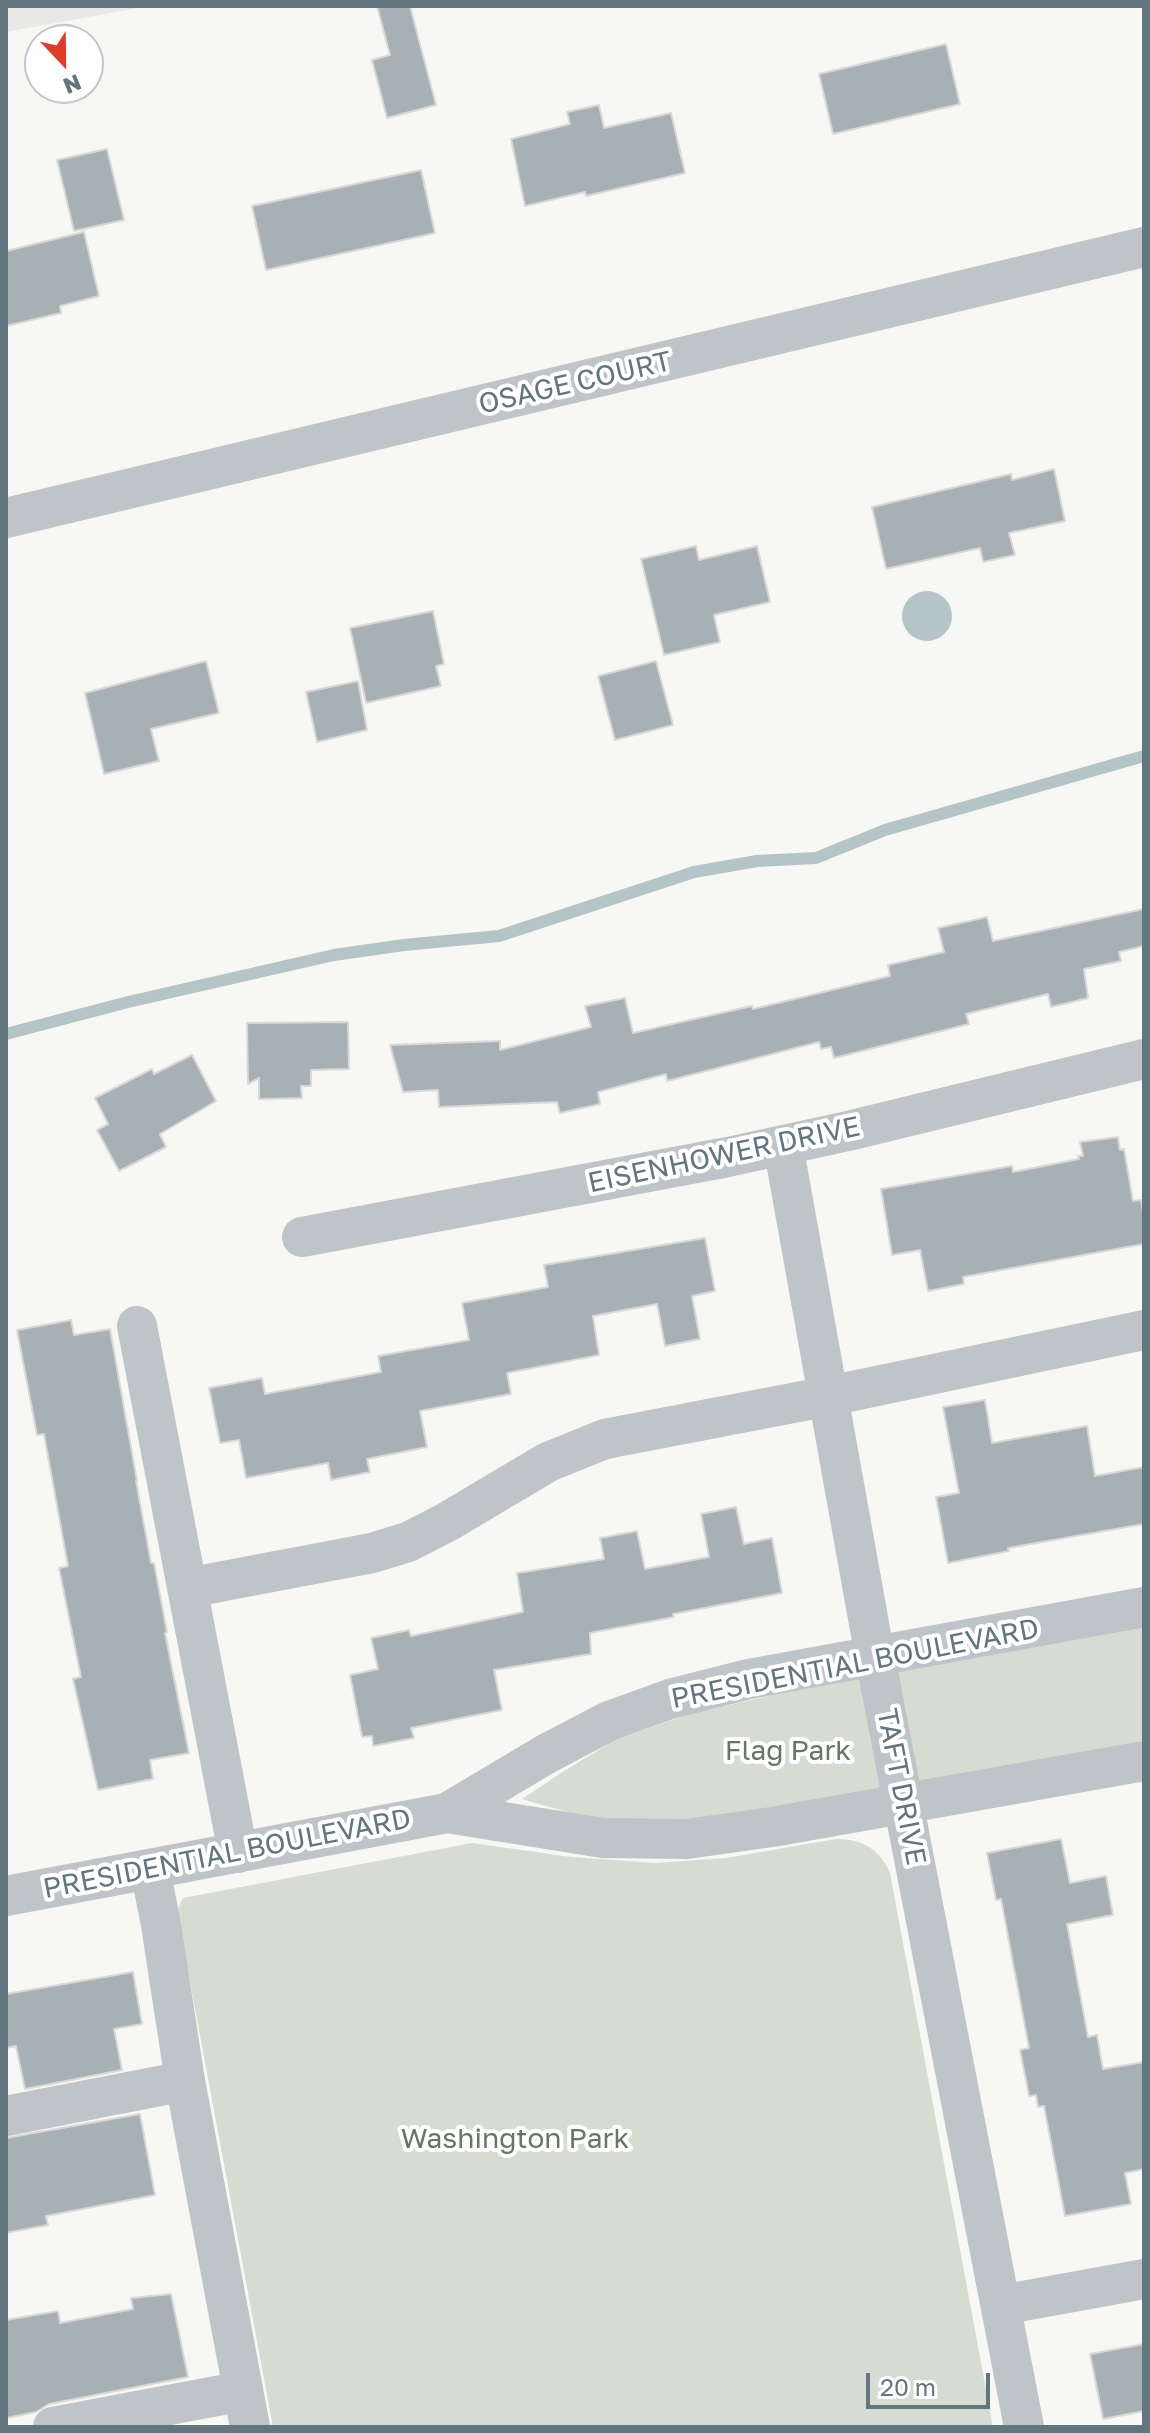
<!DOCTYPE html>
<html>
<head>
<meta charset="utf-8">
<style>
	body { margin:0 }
	#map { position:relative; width:1150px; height:2433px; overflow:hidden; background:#f7f7f4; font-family:"Golos Text",sans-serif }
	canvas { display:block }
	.frame { position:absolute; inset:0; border:8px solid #62767f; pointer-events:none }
	.north { position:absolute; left:24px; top:24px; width:80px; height:80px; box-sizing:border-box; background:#fff; border:2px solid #c0c8cc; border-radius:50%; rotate:158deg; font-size:22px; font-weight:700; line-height:32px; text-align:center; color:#62767f }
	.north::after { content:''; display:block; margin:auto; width:28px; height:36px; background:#e33b28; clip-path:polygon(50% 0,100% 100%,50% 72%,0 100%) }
	.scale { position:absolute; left:866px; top:2373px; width:124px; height:36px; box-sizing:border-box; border:4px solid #62767f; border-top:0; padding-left:10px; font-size:24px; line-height:28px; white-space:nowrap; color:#62767f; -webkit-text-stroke:6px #fff; paint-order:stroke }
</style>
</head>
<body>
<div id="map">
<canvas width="1150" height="2433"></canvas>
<div class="frame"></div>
<div class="north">N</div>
<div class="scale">20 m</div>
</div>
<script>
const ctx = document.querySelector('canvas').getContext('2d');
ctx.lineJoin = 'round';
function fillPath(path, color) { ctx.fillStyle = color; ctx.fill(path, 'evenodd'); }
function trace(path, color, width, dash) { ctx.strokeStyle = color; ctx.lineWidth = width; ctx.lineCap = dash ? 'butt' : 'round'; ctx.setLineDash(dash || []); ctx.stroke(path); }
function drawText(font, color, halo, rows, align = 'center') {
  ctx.font = font + ' "Golos Text",sans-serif'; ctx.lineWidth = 8; ctx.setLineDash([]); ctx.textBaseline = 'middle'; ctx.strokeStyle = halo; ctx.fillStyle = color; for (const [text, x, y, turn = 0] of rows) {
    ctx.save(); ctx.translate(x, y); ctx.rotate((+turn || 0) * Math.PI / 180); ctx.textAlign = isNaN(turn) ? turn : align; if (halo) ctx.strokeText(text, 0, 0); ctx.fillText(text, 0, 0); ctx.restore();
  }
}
fillPath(new Path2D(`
	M 6,6 L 149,6 L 6,32 Z`), '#e8e8e7');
fillPath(new Path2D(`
	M 1144,1625 L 1144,1741 L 675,1826 L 602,1822 L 522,1799 L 564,1771 L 617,1739 L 690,1714 L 773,1695 Z
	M 836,1839 C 862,1839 880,1849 890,1873 L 993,2427 L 273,2427 L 177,1912 L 183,1898 L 472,1843 L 571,1857 L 656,1863 L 726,1858 Z`), '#d7dcd3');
fillPath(new Path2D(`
	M902 616a25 25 0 1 1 50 0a25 25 0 1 1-50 0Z`), '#b5c5c7');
trace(new Path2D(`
	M 6,1034 L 128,1002 L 334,955 L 404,945 L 499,936 L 694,872 L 757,861 L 816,858 L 885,830 L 1144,756`), '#b5c5c7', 12);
const building = new Path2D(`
	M 377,6 L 410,6 L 436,105 L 387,118 L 372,60 L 390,55 Z
	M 946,44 L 960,104 L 833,134 L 819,74 Z
	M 599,105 L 604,128 L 671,113 L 685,173 L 586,196 L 585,192 L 525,206 L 511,139 L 570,124 L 567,112 Z
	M 107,149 L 124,220 L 74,231 L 57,160 Z
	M 421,170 L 435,233 L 266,270 L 252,206 Z
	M 84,232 L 99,296 L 60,306 L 61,313 L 6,326 L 6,251 Z
	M 1054,469 L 1065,521 L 1009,533 L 1015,555 L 983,562 L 980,548 L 886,569 L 872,507 L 1011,474 L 1012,480 Z
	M 696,546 L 699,560 L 757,546 L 770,602 L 714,615 L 720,642 L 664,655 L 641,559 Z
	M 433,611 L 444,664 L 436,666 L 441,686 L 366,703 L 350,628 Z
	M 206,661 L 219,713 L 151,729 L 159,761 L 104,774 L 85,693 Z
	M 656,661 L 673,725 L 615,740 L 598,676 Z
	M 358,681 L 367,730 L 317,742 L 306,692 Z
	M 1144,909 L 1144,946 L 1119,952 L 1121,961 L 1084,969 L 1088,998 L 1051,1007 L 1048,994 L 966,1014 L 969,1024 L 834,1058 L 831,1047 L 821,1049 L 819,1042 L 667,1081 L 666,1074 L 598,1092 L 600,1104 L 560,1113 L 557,1102 L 439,1107 L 438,1090 L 403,1092 L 390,1045 L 500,1041 L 500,1050 L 591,1027 L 585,1006 L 625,998 L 633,1033 L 752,1006 L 753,1009 L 890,976 L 888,965 L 944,952 L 938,928 L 987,917 L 993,941 Z
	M 348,1022 L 349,1069 L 311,1070 L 311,1086 L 301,1086 L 302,1098 L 259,1099 L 259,1078 L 248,1084 L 247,1023 Z
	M 192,1055 L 216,1101 L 160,1134 L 166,1147 L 119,1171 L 97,1130 L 108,1124 L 95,1098 L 152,1069 L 154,1074 Z
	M 1118,1137 L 1120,1150 L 1124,1149 L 1133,1201 L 1141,1200 L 1144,1218 L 1144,1244 L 963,1277 L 964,1284 L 928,1291 L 920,1250 L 892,1255 L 881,1189 L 1012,1166 L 1013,1172 L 1079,1159 L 1078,1156 L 1083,1156 L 1080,1142 Z
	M 705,1238 L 715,1291 L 692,1296 L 700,1339 L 665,1346 L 657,1304 L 593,1316 L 599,1355 L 507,1373 L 511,1394 L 420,1411 L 427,1447 L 367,1459 L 370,1472 L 331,1480 L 328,1463 L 246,1478 L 239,1440 L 220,1443 L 209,1388 L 262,1378 L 265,1394 L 381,1372 L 378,1356 L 469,1340 L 462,1303 L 548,1287 L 544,1265 Z
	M 71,1320 L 74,1335 L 110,1329 L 137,1481 L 136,1481 L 151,1563 L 154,1563 L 167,1632 L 165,1633 L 189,1753 L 150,1760 L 153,1779 L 98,1790 L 73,1679 L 81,1677 L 59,1568 L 68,1566 L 44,1434 L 37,1435 L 17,1330 Z
	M 985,1400 L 992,1443 L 1087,1426 L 1095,1476 L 1144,1467 L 1144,1524 L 1008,1548 L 1009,1551 L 948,1563 L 936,1497 L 959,1493 L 943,1407 Z
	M 736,1507 L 744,1544 L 772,1538 L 782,1593 L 673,1614 L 674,1617 L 590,1633 L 591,1654 L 494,1670 L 502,1710 L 411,1728 L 414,1738 L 373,1746 L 372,1736 L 362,1737 L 350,1675 L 378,1669 L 371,1638 L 409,1630 L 411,1636 L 523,1612 L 517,1573 L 604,1559 L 600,1538 L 637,1531 L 645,1569 L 709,1557 L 701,1514 Z
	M 1061,1839 L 1070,1883 L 1106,1876 L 1113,1915 L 1067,1924 L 1088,2037 L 1097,2035 L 1103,2069 L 1144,2062 L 1144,2169 L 1125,2173 L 1131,2204 L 1065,2216 L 1044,2106 L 1038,2107 L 1036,2095 L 1029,2096 L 1020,2050 L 1029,2048 L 1001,1899 L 996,1900 L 987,1853 Z
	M 133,1972 L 142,2024 L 114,2029 L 122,2070 L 25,2089 L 16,2046 L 6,2048 L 6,1994 Z
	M 140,2114 L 155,2195 L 46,2216 L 48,2225 L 6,2233 L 6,2138 Z
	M 171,2294 L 188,2377 L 49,2404 L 36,2412 L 6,2418 L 6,2320 L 58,2311 L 60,2323 L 133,2309 L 131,2298 Z
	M 1144,2344 L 1144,2411 L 1103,2419 L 1090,2354 Z`);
fillPath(building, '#a7b1b5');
trace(building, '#d9d8d6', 2);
trace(new Path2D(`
	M 6,518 L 1144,247
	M 783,1145 L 875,1657 L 1024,2427
	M 302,1237 L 728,1157 L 848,1131 L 1144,1059
	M 137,1326 L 238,1853
	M 187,1588 L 372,1553 L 408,1542 L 447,1522 L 548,1462 L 605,1439 L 829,1396 L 1144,1330
	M 447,1813 L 546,1754 L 609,1721 L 670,1699 L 749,1679 L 1144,1607
	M 150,1869 L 161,1925 L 185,2081 L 250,2427
	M 6,1896 L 447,1813 L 603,1838 L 687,1839 L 772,1827 L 1144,1761
	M 6,2116 L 185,2081
	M 1001,2305 L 1144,2279
	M 53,2427 L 243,2391`), '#bec4c7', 40);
drawText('28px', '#62767f', '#fff', [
	["OSAGE COURT",575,383,-13],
	["EISENHOWER DRIVE",724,1155,-12],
	["PRESIDENTIAL BOULEVARD",855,1664,-11],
	["TAFT DRIVE",901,1787,79],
	["PRESIDENTIAL BOULEVARD",227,1854,-11]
]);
drawText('28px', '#687761', '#fff', [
	["Flag Park",788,1751],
	["Washington Park",515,2139]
]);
</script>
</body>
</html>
